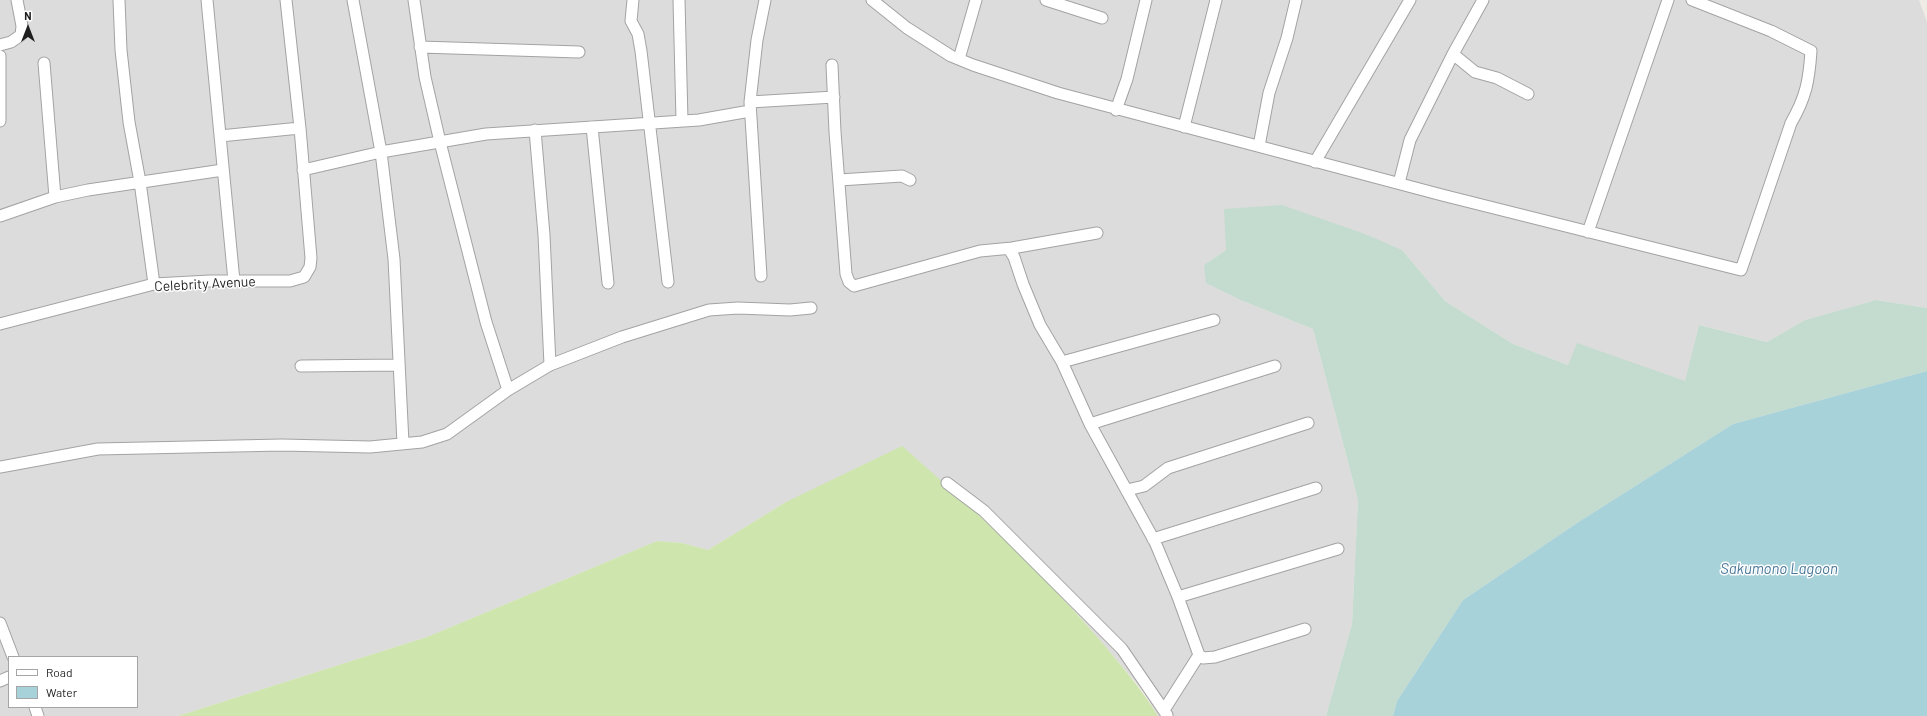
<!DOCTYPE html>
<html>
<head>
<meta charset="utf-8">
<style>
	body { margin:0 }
	#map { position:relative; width:1927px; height:716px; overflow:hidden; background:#efebe5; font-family:Barlow,sans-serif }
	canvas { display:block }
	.legend { position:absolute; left:8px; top:656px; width:130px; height:52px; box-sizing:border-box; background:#fff; border:1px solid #a5a5a5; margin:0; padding:5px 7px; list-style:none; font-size:12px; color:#1f1f1f }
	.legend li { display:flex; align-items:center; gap:8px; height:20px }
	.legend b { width:20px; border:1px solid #a5a5a5 }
	.north { position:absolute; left:8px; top:8px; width:40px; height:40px; -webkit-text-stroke:3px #fff; paint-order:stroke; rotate:0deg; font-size:11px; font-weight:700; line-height:16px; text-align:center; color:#1f1f1f }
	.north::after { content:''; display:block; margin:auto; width:14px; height:18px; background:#1f1f1f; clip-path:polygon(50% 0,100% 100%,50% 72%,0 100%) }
</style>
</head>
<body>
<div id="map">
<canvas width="1927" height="716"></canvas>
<ul class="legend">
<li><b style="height:5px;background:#fff"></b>Road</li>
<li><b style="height:11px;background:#a8d2da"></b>Water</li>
</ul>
<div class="north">N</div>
</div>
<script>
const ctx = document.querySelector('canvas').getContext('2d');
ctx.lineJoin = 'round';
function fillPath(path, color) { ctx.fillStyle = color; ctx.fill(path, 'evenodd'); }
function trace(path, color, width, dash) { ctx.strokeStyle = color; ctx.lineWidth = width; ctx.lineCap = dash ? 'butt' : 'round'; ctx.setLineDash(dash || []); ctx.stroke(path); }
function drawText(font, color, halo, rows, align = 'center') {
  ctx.font = font + ' Barlow,sans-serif'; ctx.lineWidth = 3; ctx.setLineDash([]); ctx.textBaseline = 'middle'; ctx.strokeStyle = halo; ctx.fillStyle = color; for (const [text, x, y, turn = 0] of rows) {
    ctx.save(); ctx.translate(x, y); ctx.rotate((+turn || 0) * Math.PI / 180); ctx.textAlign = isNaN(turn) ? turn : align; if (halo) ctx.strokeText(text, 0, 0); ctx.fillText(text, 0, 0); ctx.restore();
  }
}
fillPath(new Path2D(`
	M 0,0 L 1919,0 L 1927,22 L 1927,308 L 1876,300 L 1805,320 L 1767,342 L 1699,325 L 1685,382 L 1578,344 L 1568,365 L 1513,344 L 1445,301 L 1402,250 L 1226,250 L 1204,265 L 1243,301 L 1313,329 L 1358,500 L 1352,624 L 1326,716 L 1158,716 L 1143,691 L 1069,604 L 963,498 L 786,502 L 708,550 L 682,543 L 657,541 L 427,637 L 178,716 L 0,716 ZM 9,657 L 137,657 L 137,707 L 9,707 Z`), '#dddcdc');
fillPath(new Path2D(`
	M 902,446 C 971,506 1039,569 1099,639 C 1120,664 1141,688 1158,716 L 178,716 L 427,637 L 657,541 L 682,543 L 708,550 L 786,502 Z`), '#cee6ae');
fillPath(new Path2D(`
	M 1282,205 L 1365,234 L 1402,250 L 1445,301 L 1513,344 L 1568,365 L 1577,343 L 1685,381 L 1699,325 L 1767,342 L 1805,320 L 1876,300 L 1927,308 L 1927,371 L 1733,424 L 1580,521 L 1463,600 L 1397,701 L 1393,716 L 1326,716 L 1352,624 L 1358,500 L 1313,329 L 1243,301 L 1206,283 L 1204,265 L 1226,250 L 1224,209 Z`), '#c3dccf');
fillPath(new Path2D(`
	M 1927,371 L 1927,716 L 1393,716 L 1397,701 L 1463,600 L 1580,521 L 1733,424 Z`), '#a8d2da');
const minor = new Path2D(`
	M 119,0 L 121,50 L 129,122 L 140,182 L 154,284
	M 207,0 L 234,281
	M 353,0 L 381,152 L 394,259 L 403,443
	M 414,0 L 425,77 L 440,142 L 486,322 L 508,390
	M 633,0 L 631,21 L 638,34 L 641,51 L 668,282
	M 679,0 L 682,120
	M 872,0 L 907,28 L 951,56 L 973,65 L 1058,93 L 1442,195 L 1741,270 L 1791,123 C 1806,97 1809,81 1811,51 L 1771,31 L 1692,0
	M 1046,0 L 1102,18
	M 0,45 L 11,42 L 21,35 L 22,26 L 17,0
	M 420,47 L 579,52
	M 1453,54 L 1475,72 L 1497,78 L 1528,94
	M 0,56 L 0,121
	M 959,59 L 976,0
	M 44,63 L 55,197
	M 832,65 L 835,132 L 846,274 L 849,282 L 854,286 L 980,251 L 1012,248 L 1097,233
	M 750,102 L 834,97
	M 1116,110 L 1127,79 L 1146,0
	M 592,127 L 608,283
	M 1184,127 L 1216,0
	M 535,130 L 544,235 L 550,365
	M 220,136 L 300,128
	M 1259,146 L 1269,93 L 1287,38 L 1296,0
	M 1315,162 L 1410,0
	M 303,170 L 381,152 L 486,134 L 699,120 L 750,111
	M 839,180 L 902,176 L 910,180
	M 1399,183 L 1410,140 L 1453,54 L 1483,0
	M 0,216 L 55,197 L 88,190 L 223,170
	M 1588,232 L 1668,0
	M 1009,249 L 1014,257 L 1023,284 L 1040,325 L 1062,362 L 1090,424 L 1155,542 L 1178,597 L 1199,655 L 1164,710
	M 761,276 L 750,102 L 757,40 L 765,0
	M 0,324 L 154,284 L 210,281 L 290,281 L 304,277 L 310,267 L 311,258 L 300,128 L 286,0
	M 1062,362 L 1214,320
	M 301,366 L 399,365
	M 1090,424 L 1275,366
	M 0,467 L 98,449 L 282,445 L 370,447 L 422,442 L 447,434 L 508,390 L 550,365 L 622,337 L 709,310 L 738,308 L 790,310 L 811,308
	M 947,483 L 984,511 L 1122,649 L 1167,715
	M 1127,490 L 1144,486 L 1168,468 L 1308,423
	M 1153,539 L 1316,488
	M 1178,597 L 1338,549
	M 0,623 L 13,657
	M 1199,655 L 1203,658 L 1215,657 L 1305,629
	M 0,681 L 9,677
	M 35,707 L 38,716`);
trace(minor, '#a3a3a3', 13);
trace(minor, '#fff', 11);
drawText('14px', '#1f1f1f', '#fff', [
	["Celebrity Avenue",205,284,-3]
]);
drawText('italic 15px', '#4a789a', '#fff', [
	["Sakumono Lagoon",1779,569]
]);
</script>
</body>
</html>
